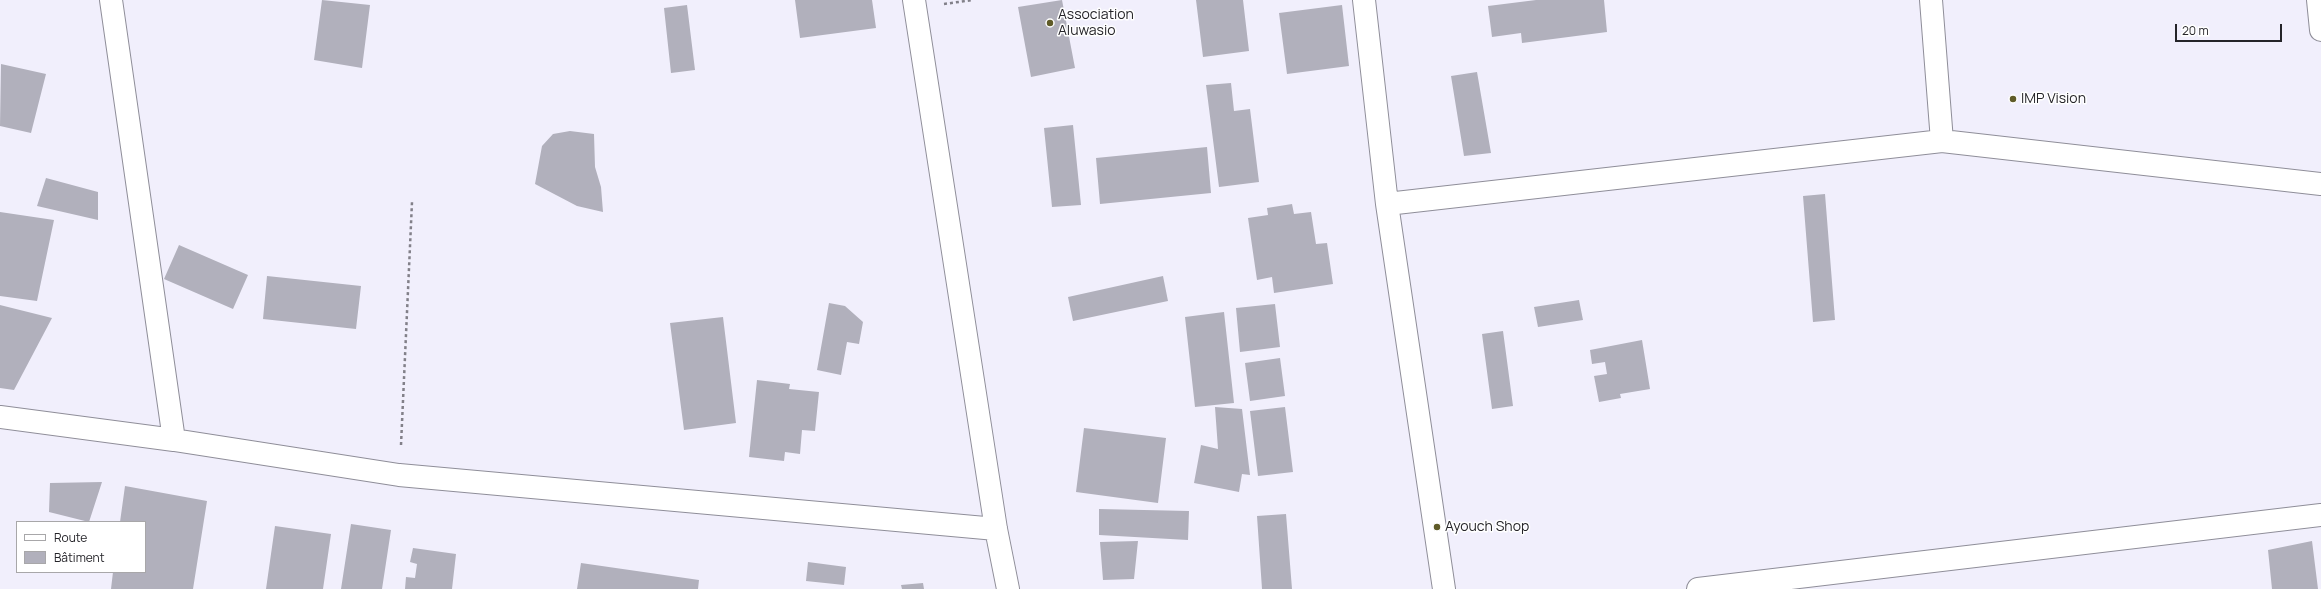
<!DOCTYPE html>
<html>
<head>
<meta charset="utf-8">
<style>
	body { margin:0 }
	#map { position:relative; width:2321px; height:589px; overflow:hidden; background:#f1effc; font-family:Manrope,sans-serif }
	canvas { display:block }
	.legend { position:absolute; left:16px; top:521px; width:130px; height:52px; box-sizing:border-box; background:#fff; border:1px solid #a8a7a9; margin:0; padding:5px 7px; list-style:none; font-size:12px; color:#252429 }
	.legend li { display:flex; align-items:center; gap:8px; height:20px }
	.legend b { width:20px; border:1px solid #a8a7a9 }
	.scale { position:absolute; left:2175px; top:24px; width:107px; height:18px; box-sizing:border-box; border:2px solid #252429; border-top:0; padding-left:5px; font-size:12px; line-height:14px; white-space:nowrap; color:#252429; -webkit-text-stroke:3px #fff; paint-order:stroke }
</style>
</head>
<body>
<div id="map">
<canvas width="2321" height="589"></canvas>
<ul class="legend">
<li><b style="height:5px;background:#fff"></b>Route</li>
<li><b style="height:11px;background:#b1b0bc"></b>Bâtiment</li>
</ul>
<div class="scale">20 m</div>
</div>
<script>
const ctx = document.querySelector('canvas').getContext('2d');
ctx.lineJoin = 'round';
function fillPath(path, color) { ctx.fillStyle = color; ctx.fill(path, 'evenodd'); }
function trace(path, color, width, dash) { ctx.strokeStyle = color; ctx.lineWidth = width; ctx.lineCap = dash ? 'butt' : 'round'; ctx.setLineDash(dash || []); ctx.stroke(path); }
function drawText(font, color, halo, rows, align = 'center') {
  ctx.font = font + ' Manrope,sans-serif'; ctx.lineWidth = 3; ctx.setLineDash([]); ctx.textBaseline = 'middle'; ctx.strokeStyle = halo; ctx.fillStyle = color; for (const [text, x, y, turn = 0] of rows) {
    ctx.save(); ctx.translate(x, y); ctx.rotate((+turn || 0) * Math.PI / 180); ctx.textAlign = isNaN(turn) ? turn : align; if (halo) ctx.strokeText(text, 0, 0); ctx.fillText(text, 0, 0); ctx.restore();
  }
}
fillPath(new Path2D(`
	M 322,0 L 370,5 L 362,68 L 314,60 Z
	M 795,0 L 872,0 L 876,28 L 800,38 Z
	M 1062,0 L 1075,68 L 1031,77 L 1018,7 Z
	M 1196,0 L 1243,0 L 1249,51 L 1203,57 Z
	M 1536,0 L 1604,0 L 1607,32 L 1522,43 L 1521,33 L 1492,37 L 1488,6 Z
	M 687,5 L 695,70 L 671,73 L 664,8 Z
	M 1342,5 L 1349,66 L 1287,74 L 1279,13 Z
	M 1,64 L 46,74 L 31,133 L 0,126 Z
	M 1477,72 L 1491,153 L 1464,156 L 1451,76 Z
	M 1231,83 L 1234,111 L 1250,109 L 1259,182 L 1219,187 L 1206,85 Z
	M 1073,125 L 1081,205 L 1052,207 L 1044,128 Z
	M 570,131 L 594,134 L 595,167 L 601,187 L 603,212 L 577,206 L 535,184 L 542,146 L 553,134 Z
	M 1207,147 L 1211,193 L 1100,204 L 1096,158 Z
	M 46,178 L 98,192 L 98,220 L 37,206 Z
	M 1825,194 L 1835,320 L 1813,322 L 1803,196 Z
	M 1292,204 L 1294,214 L 1311,212 L 1316,244 L 1327,243 L 1333,284 L 1274,293 L 1272,277 L 1257,280 L 1248,218 L 1268,215 L 1267,208 Z
	M 0,212 L 54,220 L 37,301 L 0,296 Z
	M 179,245 L 248,275 L 233,309 L 164,279 Z
	M 267,276 L 361,286 L 356,329 L 263,319 Z
	M 1163,276 L 1168,301 L 1073,321 L 1068,297 Z
	M 1579,300 L 1583,320 L 1538,327 L 1534,307 Z
	M 829,303 L 845,306 L 863,322 L 859,344 L 847,342 L 841,375 L 817,370 Z
	M 1275,304 L 1280,347 L 1240,352 L 1236,308 Z
	M 0,305 L 52,318 L 14,390 L 0,388 Z
	M 1224,312 L 1234,403 L 1195,407 L 1185,317 Z
	M 723,317 L 736,423 L 684,430 L 670,323 Z
	M 1503,331 L 1513,406 L 1492,409 L 1482,334 Z
	M 1642,340 L 1650,389 L 1620,394 L 1621,398 L 1599,402 L 1594,376 L 1607,374 L 1605,362 L 1592,364 L 1590,350 Z
	M 1280,358 L 1285,396 L 1250,401 L 1245,363 Z
	M 757,380 L 790,384 L 789,389 L 819,392 L 815,431 L 802,430 L 800,454 L 785,452 L 784,461 L 749,457 Z
	M 1215,407 L 1242,409 L 1250,475 L 1242,474 L 1239,492 L 1194,483 L 1201,445 L 1218,449 Z
	M 1285,407 L 1293,472 L 1258,476 L 1250,411 Z
	M 1084,428 L 1166,438 L 1158,503 L 1076,492 Z
	M 102,482 L 89,522 L 49,512 L 50,483 Z
	M 125,486 L 207,501 L 193,589 L 111,589 L 113,572 L 145,572 L 145,522 L 120,522 Z
	M 1099,509 L 1189,511 L 1188,540 L 1099,535 Z
	M 1286,514 L 1292,589 L 1262,589 L 1257,516 Z
	M 351,524 L 391,530 L 382,589 L 341,589 Z
	M 275,526 L 331,534 L 323,589 L 266,589 Z
	M 1138,541 L 1134,579 L 1103,580 L 1100,542 Z
	M 2312,541 L 2318,589 L 2272,589 L 2268,550 Z
	M 413,548 L 456,554 L 452,589 L 405,589 L 406,577 L 415,578 L 417,564 L 410,562 Z
	M 808,562 L 846,567 L 844,585 L 806,581 Z
	M 581,563 L 699,580 L 698,589 L 577,589 Z
	M 923,583 L 924,589 L 902,589 L 901,585 Z`), '#b1b0bc');
const street = new Path2D(`
	M 111,0 L 174,440
	M 914,0 L 996,529 L 1008,589
	M 1364,0 L 1387,204 L 1444,589
	M 1931,0 L 1942,141
	M 2318,0 L 2321,30
	M 1387,204 L 1942,141 L 2321,184
	M 0,417 L 174,440 L 399,475 L 996,529
	M 1698,589 L 2321,515`);
trace(street, '#8f8e99', 24);
trace(new Path2D(`
	M 944,4 L 973,0
	M 401,445 L 412,202`), '#828089', 2.5, [3, 3]);
trace(street, '#fff', 22);
for (const [x, y, r, color] of [
	[1050,23,4,"#5f5b28"],
	[2013,99,4,"#5f5b28"],
	[1437,527,4,"#5f5b28"]
]) { const dot = new Path2D(); dot.arc(x, y, r, 0, 2 * Math.PI); ctx.fillStyle = color; ctx.fill(dot); trace(dot, '#fff', 1.5); }
drawText('14px', '#252429', '#fff', [
	["Association",1058,15],
	["Aluwasio",1058,31],
	["IMP Vision",2021,99],
	["Ayouch Shop",1445,527]
], 'left');
</script>
</body>
</html>
